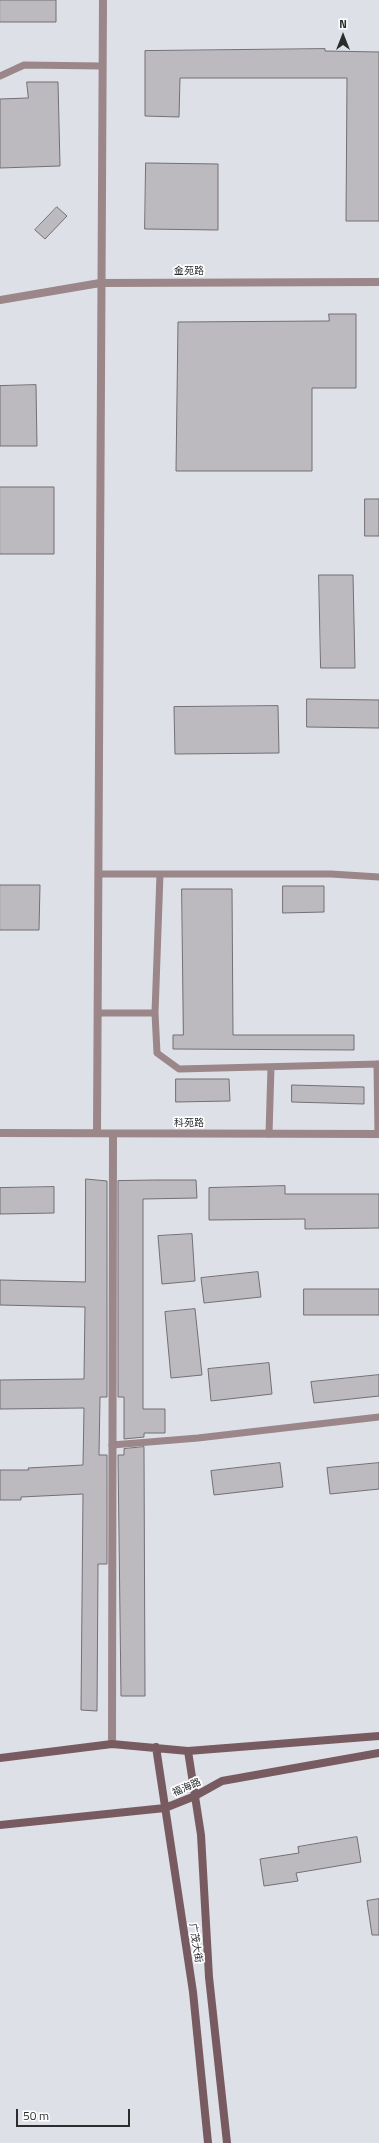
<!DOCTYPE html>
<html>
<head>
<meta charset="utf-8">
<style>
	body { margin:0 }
	#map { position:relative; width:379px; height:2143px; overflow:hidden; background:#dde0e6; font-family:"Titillium Web",sans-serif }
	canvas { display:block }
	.north { position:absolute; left:323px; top:16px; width:40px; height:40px; -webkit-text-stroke:3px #fff; paint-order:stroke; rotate:0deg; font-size:11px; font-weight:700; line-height:16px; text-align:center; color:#2a2c2e }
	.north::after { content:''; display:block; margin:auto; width:14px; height:18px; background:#2a2c2e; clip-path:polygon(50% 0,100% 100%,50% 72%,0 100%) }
	.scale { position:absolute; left:16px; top:2109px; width:114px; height:18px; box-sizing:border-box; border:2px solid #2a2c2e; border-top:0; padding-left:5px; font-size:12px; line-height:14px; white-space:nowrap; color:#2a2c2e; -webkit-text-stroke:3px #fff; paint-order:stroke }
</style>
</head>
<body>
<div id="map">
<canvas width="379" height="2143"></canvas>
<div class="north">N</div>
<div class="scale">50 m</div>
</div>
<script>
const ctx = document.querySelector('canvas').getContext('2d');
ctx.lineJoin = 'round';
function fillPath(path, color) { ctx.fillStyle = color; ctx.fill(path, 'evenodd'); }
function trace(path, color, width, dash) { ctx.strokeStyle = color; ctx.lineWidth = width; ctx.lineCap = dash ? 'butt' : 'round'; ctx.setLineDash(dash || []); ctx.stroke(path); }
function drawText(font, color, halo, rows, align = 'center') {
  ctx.font = font + ' "Titillium Web","Noto Sans SC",sans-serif'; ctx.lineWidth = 3.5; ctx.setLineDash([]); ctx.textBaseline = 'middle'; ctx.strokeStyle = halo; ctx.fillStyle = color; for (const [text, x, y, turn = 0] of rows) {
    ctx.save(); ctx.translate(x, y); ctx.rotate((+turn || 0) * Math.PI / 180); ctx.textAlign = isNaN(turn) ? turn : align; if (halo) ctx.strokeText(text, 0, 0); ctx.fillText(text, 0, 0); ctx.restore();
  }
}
const building = new Path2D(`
	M 0,0 L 56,0 L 56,22 L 0,22 Z
	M 325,49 L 325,51 L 379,52 L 379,221 L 346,221 L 347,78 L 180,78 L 179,117 L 145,116 L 145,51 Z
	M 27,82 L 58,82 L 60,166 L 0,168 L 0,99 L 28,98 Z
	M 146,163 L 218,164 L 218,230 L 145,229 Z
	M 57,207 L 67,216 L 45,239 L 35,230 Z
	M 329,314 L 356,314 L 356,388 L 312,388 L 312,471 L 176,471 L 178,322 L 329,321 Z
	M 36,385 L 37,446 L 0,446 L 0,386 Z
	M 0,487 L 54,487 L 54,554 L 0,554 Z
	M 365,499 L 379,499 L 379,536 L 365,536 Z
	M 319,575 L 353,575 L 355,668 L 321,668 Z
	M 307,699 L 379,700 L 379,728 L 307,727 Z
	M 278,706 L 279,753 L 175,754 L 174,707 Z
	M 0,885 L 40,885 L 39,930 L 0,930 Z
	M 283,886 L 324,886 L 324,912 L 283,913 Z
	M 182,889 L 232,889 L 233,1035 L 354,1035 L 354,1050 L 173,1049 L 173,1035 L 183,1035 Z
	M 176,1079 L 229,1079 L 230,1101 L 176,1102 Z
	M 292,1085 L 364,1087 L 364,1104 L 292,1102 Z
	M 86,1179 L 107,1181 L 107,1397 L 100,1397 L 99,1455 L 107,1455 L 107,1564 L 98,1564 L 97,1711 L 81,1710 L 83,1494 L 21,1497 L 21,1500 L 0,1500 L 0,1470 L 29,1470 L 28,1468 L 83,1465 L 84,1408 L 0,1409 L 0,1380 L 84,1379 L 85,1307 L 0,1305 L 0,1280 L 85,1282 Z
	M 155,1180 L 196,1180 L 197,1198 L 143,1199 L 143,1409 L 165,1409 L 165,1433 L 144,1433 L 144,1437 L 124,1439 L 124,1397 L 118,1397 L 118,1181 Z
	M 285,1186 L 285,1194 L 379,1194 L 379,1228 L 305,1229 L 305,1219 L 209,1220 L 209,1188 Z
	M 54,1187 L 54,1213 L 0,1214 L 0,1188 Z
	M 192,1234 L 195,1281 L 162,1284 L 158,1236 Z
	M 258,1272 L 261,1297 L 204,1303 L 201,1278 Z
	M 304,1289 L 379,1289 L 379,1315 L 304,1315 Z
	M 195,1309 L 202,1375 L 171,1378 L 165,1312 Z
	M 269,1363 L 272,1394 L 211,1401 L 208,1369 Z
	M 379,1375 L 379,1396 L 314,1403 L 311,1382 Z
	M 144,1447 L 145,1696 L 121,1696 L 118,1455 L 124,1455 L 124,1449 Z
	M 280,1463 L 283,1487 L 214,1495 L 211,1471 Z
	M 379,1463 L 379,1489 L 330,1494 L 327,1468 Z
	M 357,1837 L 361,1862 L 296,1873 L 298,1881 L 264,1886 L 260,1859 L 299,1853 L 298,1847 Z
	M 379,1899 L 379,1935 L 372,1935 L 367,1901 Z`);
fillPath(building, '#bcb9bf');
trace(building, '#726f75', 1);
trace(new Path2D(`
	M 0,76 L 24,65 L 102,66
	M 100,874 L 331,874 L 379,877
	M 98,1013 L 155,1013 L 157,1053 L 179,1069 L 379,1064
	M 155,1013 L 160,874
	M 377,1064 L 378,1134
	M 269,1134 L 271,1067
	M 112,1445 L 198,1438 L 379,1417`), '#9b8689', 7);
trace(new Path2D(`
	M 112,1744 L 113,1134`), '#9b8689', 8);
trace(new Path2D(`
	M 0,300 L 100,283 L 379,282
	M 0,1133 L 379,1134
	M 97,1133 C 101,756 99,378 103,0`), '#9b8689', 8);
trace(new Path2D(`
	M 156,1747 L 193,1992 L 208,2143
	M 188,1751 L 201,1835 L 209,1977 L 227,2143
	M 0,1758 L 112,1744 L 188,1751 L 379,1736
	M 0,1825 L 165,1808 L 195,1796 L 222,1781 L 379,1753`), '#785b61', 8);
drawText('10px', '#2a2c2e', '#fff', [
	["金苑路",189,272],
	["科苑路",189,1124],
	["福海路",187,1788,-24],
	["广茂大街",195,1943,81]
]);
</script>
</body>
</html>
